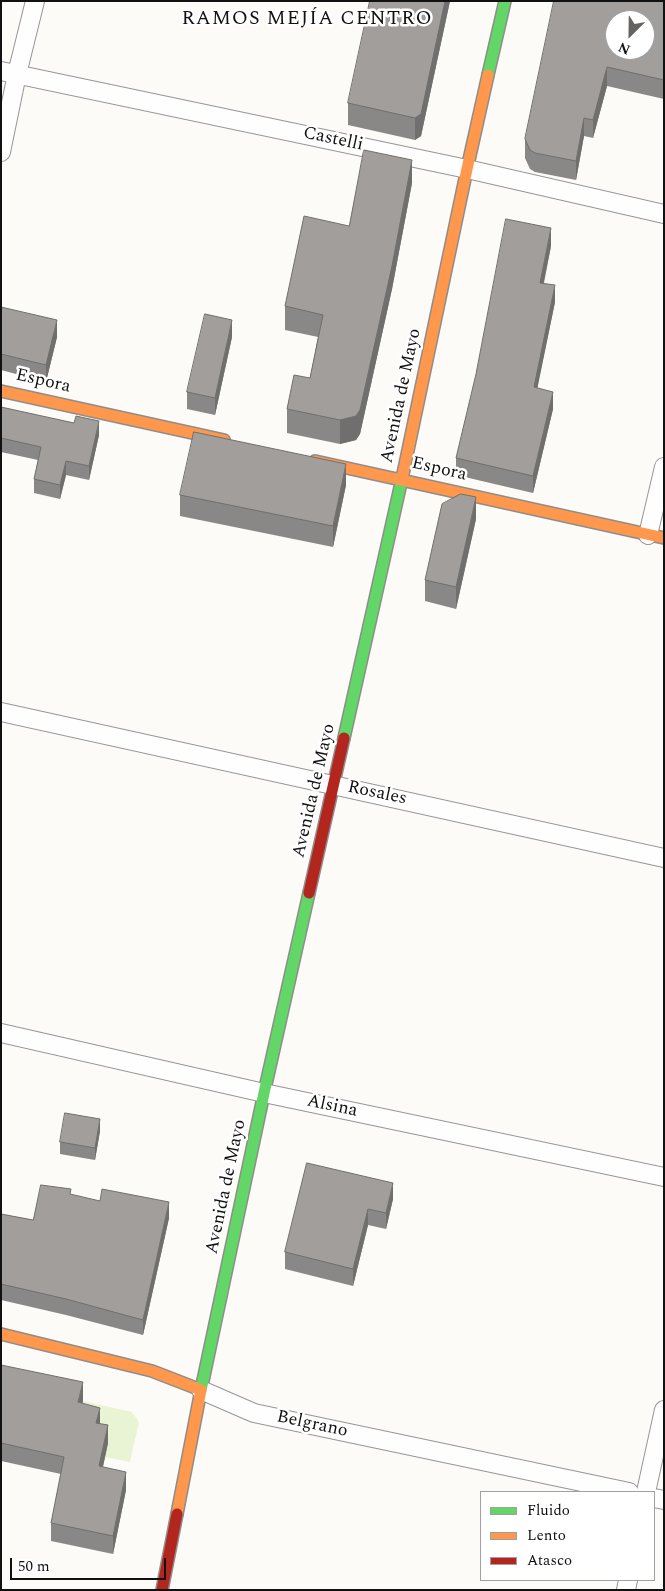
<!DOCTYPE html>
<html>
<head>
<meta charset="utf-8">
<style>
	body { margin:0 }
	#map { position:relative; width:665px; height:1591px; overflow:hidden; background:#fdfbf7; font-family:Spectral,serif }
	canvas { display:block }
	.frame { position:absolute; inset:0; border:2px solid #111; pointer-events:none }
	.legend { position:absolute; left:480px; top:1491px; width:175px; height:90px; box-sizing:border-box; background:#fff; border:1px solid #a0a0a0; margin:0; padding:6px 9px; list-style:none; font-size:15px; color:#111 }
	.legend li { display:flex; align-items:center; gap:10px; height:25px }
	.legend b { width:25px; border:1px solid #a0a0a0 }
	.north { position:absolute; left:605px; top:10px; width:50px; height:50px; box-sizing:border-box; background:#fff; border:1px solid #a0a0a0; border-radius:50%; rotate:203deg; font-size:14px; font-weight:700; line-height:20px; text-align:center; color:#111 }
	.north::after { content:''; display:block; margin:auto; width:18px; height:22px; background:#646362; clip-path:polygon(50% 0,100% 100%,50% 72%,0 100%) }
	.scale { position:absolute; left:10px; top:1558px; width:156px; height:22px; box-sizing:border-box; border:2px solid #111; border-top:0; padding-left:6px; font-size:15px; line-height:18px; white-space:nowrap; color:#111; -webkit-text-stroke:4px #fff; paint-order:stroke }
</style>
</head>
<body>
<div id="map">
<canvas width="665" height="1591"></canvas>
<div class="frame"></div>
<ul class="legend">
<li><b style="height:6px;background:#63d668"></b>Fluido</li>
<li><b style="height:6px;background:#ff974d"></b>Lento</li>
<li><b style="height:6px;background:#b3261e"></b>Atasco</li>
</ul>
<div class="north">N</div>
<div class="scale">50 m</div>
</div>
<script>
const ctx = document.querySelector('canvas').getContext('2d');
ctx.lineJoin = 'round';
function fillPath(path, color) { ctx.fillStyle = color; ctx.fill(path, 'evenodd'); }
function trace(path, color, width, dash) { ctx.strokeStyle = color; ctx.lineWidth = width; ctx.lineCap = dash ? 'butt' : 'round'; ctx.setLineDash(dash || []); ctx.stroke(path); }
function drawText(font, color, halo, rows, align = 'center') {
  ctx.font = font + ' Spectral,serif'; ctx.lineWidth = 5; ctx.setLineDash([]); ctx.textBaseline = 'middle'; ctx.strokeStyle = halo; ctx.fillStyle = color; for (const [text, x, y, turn = 0] of rows) {
    ctx.save(); ctx.translate(x, y); ctx.rotate((+turn || 0) * Math.PI / 180); ctx.textAlign = isNaN(turn) ? turn : align; if (halo) ctx.strokeText(text, 0, 0); ctx.fillText(text, 0, 0); ctx.restore();
  }
}
fillPath(new Path2D(`
	M 83,1401 L 132,1412 L 139,1422 L 130,1462 L 105,1457 L 78,1421 Z`), '#e9f4d5');
const street = new Path2D(`
	M 1,71 L 467,169 L 664,214
	M 1,152 L 17,74 L 35,1
	M 648,535 L 664,467
	M 1,712 L 664,858
	M 1,1033 L 264,1093 L 664,1177
	M 201,1390 L 254,1413 L 629,1492
	M 646,1492 L 664,1410
	M 654,1498 L 664,1500
	M 626,1590 L 628,1580`);
const fast = new Path2D(`
	M 488,75 L 505,1
	M 344,738 L 403,474
	M 201,1390 L 264,1093 L 309,893`);
const slow = new Path2D(`
	M 1,391 L 224,440
	M 315,461 L 664,538
	M 403,474 L 467,169 L 488,75
	M 1,1334 L 152,1371 L 201,1390 L 177,1514`);
const jam = new Path2D(`
	M 309,893 L 344,738
	M 162,1590 L 177,1514`);
trace(street, '#979695', 20);
trace(fast, '#8e8d8b', 14);
trace(slow, '#8e8d8b', 14);
trace(jam, '#8e8d8b', 14);
trace(street, '#fffefe', 18);
trace(fast, '#63d668', 11);
trace(slow, '#ff974d', 11);
trace(jam, '#b3261e', 11);
fillPath(new Path2D(`
	M 450,1 L 421,136 L 415,140 L 348,125 L 348,103 Z
	M 664,1 L 664,99 L 607,86 L 593,138 L 584,136 L 576,180 L 535,172 L 530,169 L 525,158 L 525,139 Z
	M 412,183 L 392,289 L 360,434 L 356,440 L 340,444 L 287,433 L 287,409 L 310,378 L 318,337 L 285,330 L 285,306 L 349,226 Z
	M 551,246 L 544,283 L 555,302 L 537,388 L 553,409 L 533,493 L 456,475 L 456,458 Z
	M 1,307 L 57,337 L 46,382 L 1,370 Z
	M 232,337 L 215,415 L 187,409 L 187,392 Z
	M 1,407 L 99,435 L 89,480 L 66,475 L 60,499 L 34,493 L 34,479 L 38,460 L 1,452 Z
	M 346,485 L 333,547 L 180,516 L 180,495 Z
	M 476,519 L 456,609 L 425,601 L 425,580 Z
	M 100,1131 L 95,1160 L 60,1154 L 60,1142 Z
	M 307,1163 L 393,1199 L 386,1229 L 368,1225 L 353,1286 L 285,1269 L 285,1252 Z
	M 71,1195 L 169,1218 L 143,1335 L 66,1315 L 1,1300 L 1,1214 L 33,1220 Z
	M 1,1365 L 83,1401 L 82,1404 L 100,1423 L 108,1443 L 103,1467 L 126,1490 L 113,1554 L 51,1541 L 51,1523 L 61,1474 L 1,1461 Z`), '#8a8886');
fillPath(new Path2D(`
	M 445,1 L 450,1 L 421,136 L 415,140 L 415,118 Z
	M 607,67 L 607,86 L 593,138 L 593,120 Z
	M 584,118 L 584,136 L 576,180 L 576,161 Z
	M 412,160 L 412,183 L 392,289 L 360,434 L 356,440 L 340,444 L 340,420 Z
	M 551,228 L 551,246 L 540,300 L 540,283 Z
	M 555,285 L 555,302 L 534,405 L 534,387 Z
	M 57,320 L 57,337 L 46,382 L 46,365 Z
	M 232,320 L 232,337 L 215,415 L 215,398 Z
	M 553,392 L 553,409 L 533,493 L 533,476 Z
	M 99,421 L 99,435 L 89,480 L 89,466 Z
	M 66,461 L 66,475 L 60,499 L 60,485 Z
	M 346,464 L 346,485 L 333,547 L 333,526 Z
	M 476,497 L 476,519 L 456,609 L 456,587 Z
	M 100,1119 L 100,1131 L 95,1160 L 95,1148 Z
	M 393,1183 L 393,1199 L 386,1229 L 386,1213 Z
	M 169,1202 L 169,1218 L 143,1335 L 143,1320 Z
	M 368,1209 L 368,1225 L 353,1286 L 353,1269 Z
	M 83,1382 L 83,1401 L 78,1421 L 78,1402 Z
	M 100,1408 L 100,1426 L 96,1423 Z
	M 108,1425 L 108,1443 L 99,1484 L 99,1466 Z
	M 126,1472 L 126,1490 L 113,1554 L 113,1536 Z`), '#716f6d');
const building = new Path2D(`
	M 370,1 L 445,1 L 421,114 L 415,118 L 348,103 Z
	M 554,1 L 664,1 L 664,80 L 607,67 L 593,120 L 584,118 L 576,161 L 535,153 L 530,150 L 525,139 ZM 615,20 L 645,20 L 645,50 L 615,50 Z
	M 364,150 L 412,160 L 392,266 L 360,410 L 356,416 L 340,420 L 287,409 L 294,375 L 310,378 L 323,315 L 285,306 L 304,216 L 349,226 Z
	M 506,219 L 551,228 L 540,283 L 555,285 L 534,387 L 553,392 L 533,476 L 456,458 L 476,374 Z
	M 1,307 L 57,320 L 46,365 L 1,354 Z
	M 205,314 L 232,320 L 215,398 L 187,392 Z
	M 1,407 L 74,423 L 76,416 L 99,421 L 89,466 L 66,461 L 60,485 L 34,479 L 41,447 L 1,438 Z
	M 194,432 L 346,464 L 333,526 L 180,495 Z
	M 461,494 L 476,497 L 456,587 L 425,580 L 442,504 Z
	M 65,1113 L 100,1119 L 95,1148 L 60,1142 Z
	M 307,1163 L 393,1183 L 386,1213 L 368,1209 L 353,1269 L 285,1252 Z
	M 41,1185 L 71,1189 L 70,1194 L 100,1201 L 102,1189 L 169,1202 L 143,1320 L 66,1299 L 1,1284 L 1,1214 L 33,1220 Z
	M 1,1365 L 83,1382 L 78,1402 L 100,1408 L 96,1423 L 108,1425 L 99,1466 L 126,1472 L 113,1536 L 51,1523 L 64,1457 L 1,1443 Z`);
fillPath(building, '#a19e9c');
trace(building, '#716f6d', 1);
drawText('18px', '#111', '#fff', [
	["Castelli",333,140,12],
	["Espora",43,382,13],
	["Avenida de Mayo",402,396,-78],
	["Espora",439,470,13],
	["Avenida de Mayo",315,791,-77],
	["Rosales",377,794,12],
	["Alsina",332,1107,12],
	["Avenida de Mayo",227,1187,-78],
	["Belgrano",312,1425,12]
]);
ctx.letterSpacing = '1px';
drawText('20px', '#111', '#fff', [
	["RAMOS MEJÍA CENTRO",307,20]
]);
ctx.letterSpacing = '0px';
</script>
</body>
</html>
